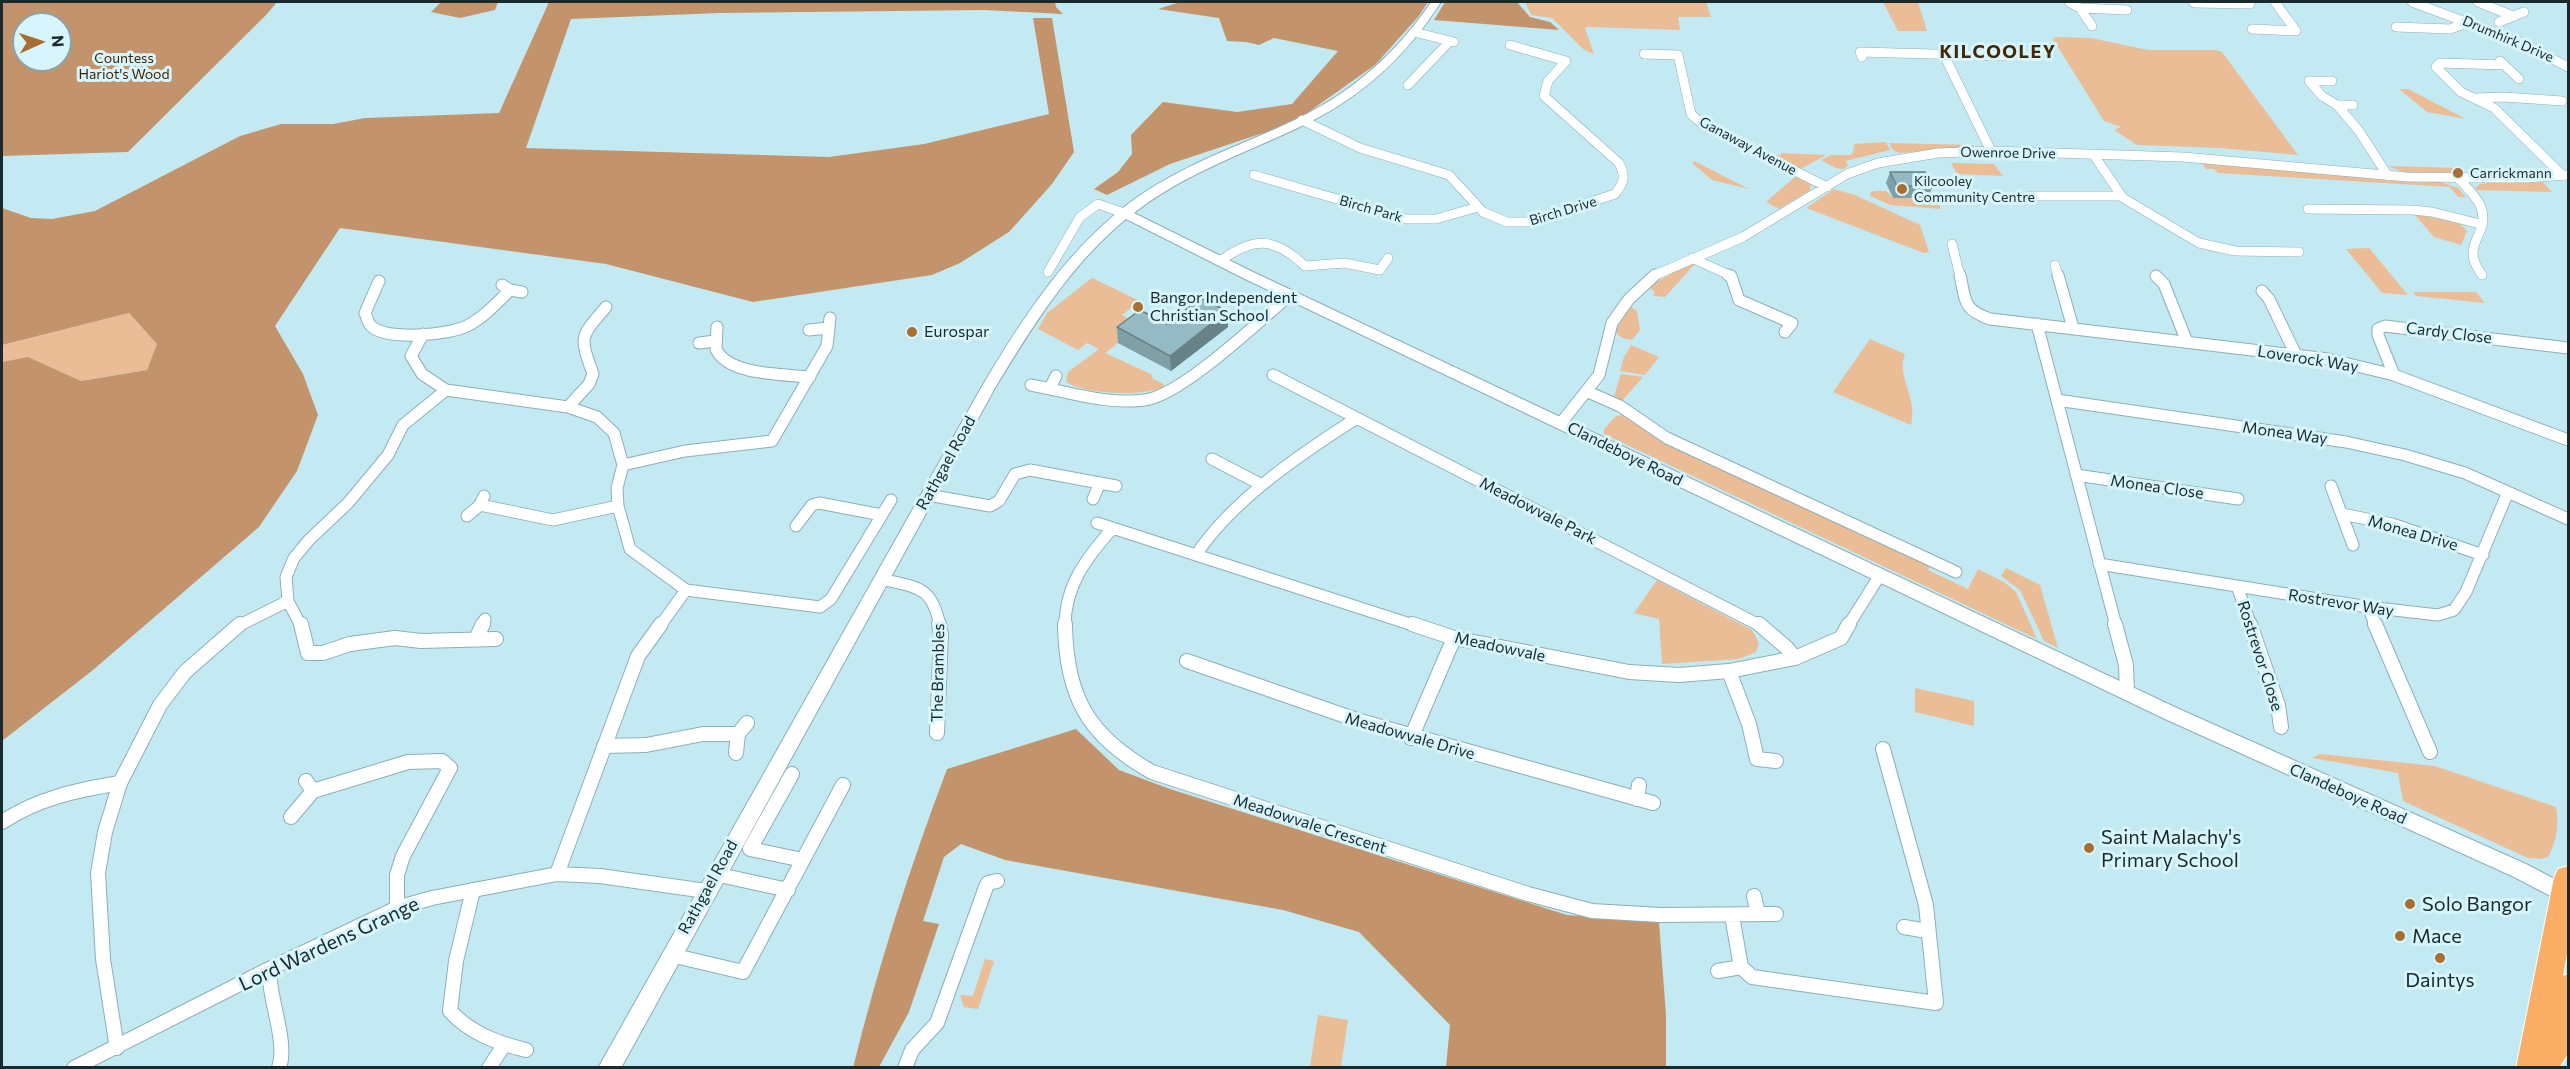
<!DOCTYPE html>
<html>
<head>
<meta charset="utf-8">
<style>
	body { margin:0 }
	#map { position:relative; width:2570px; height:1069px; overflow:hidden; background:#c3eaf2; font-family:Commissioner,sans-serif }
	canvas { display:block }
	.frame { position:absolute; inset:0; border:3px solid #1a292c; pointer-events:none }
	.north { position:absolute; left:12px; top:12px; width:60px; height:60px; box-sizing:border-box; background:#d7f5fc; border:2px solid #8ba3a9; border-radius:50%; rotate:87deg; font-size:16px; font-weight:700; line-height:24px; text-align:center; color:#1a292c }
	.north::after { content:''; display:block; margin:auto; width:21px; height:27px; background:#ab6e31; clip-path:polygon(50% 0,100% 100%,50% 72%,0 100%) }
</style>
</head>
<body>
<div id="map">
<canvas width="2570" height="1069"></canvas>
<div class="frame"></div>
<div class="north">N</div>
</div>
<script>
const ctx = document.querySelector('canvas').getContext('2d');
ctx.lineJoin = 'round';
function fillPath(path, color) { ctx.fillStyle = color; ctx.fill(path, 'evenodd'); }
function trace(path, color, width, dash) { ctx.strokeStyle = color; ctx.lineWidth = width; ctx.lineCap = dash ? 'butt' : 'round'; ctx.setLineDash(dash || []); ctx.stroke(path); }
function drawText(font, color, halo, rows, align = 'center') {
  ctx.font = font + ' Commissioner,sans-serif'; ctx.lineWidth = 6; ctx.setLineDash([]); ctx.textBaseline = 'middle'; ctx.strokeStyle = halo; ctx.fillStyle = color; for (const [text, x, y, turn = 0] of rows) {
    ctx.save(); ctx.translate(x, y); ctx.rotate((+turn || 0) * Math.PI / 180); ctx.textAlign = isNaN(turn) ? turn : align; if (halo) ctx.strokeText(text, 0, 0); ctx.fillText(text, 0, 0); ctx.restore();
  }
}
fillPath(new Path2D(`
	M 1525,2 L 1706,2 L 1711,17 L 1678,17 L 1680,30 L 1588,27 L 1585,28 L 1594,54 L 1583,49 L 1552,18 L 1531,15 Z
	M 1883,2 L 1918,2 L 1927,31 L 1898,31 Z
	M 2056,37 L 2091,38 L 2148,50 L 2215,50 L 2222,52 L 2298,155 L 2219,148 L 2137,145 L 2114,130 L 2121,127 L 2104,121 L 2053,39 Z
	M 2399,89 L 2408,89 L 2466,119 L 2427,112 Z
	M 1886,142 L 1890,150 L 1846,161 L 1848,166 L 1843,169 L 1836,168 L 1821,160 L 1831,155 L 1850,155 L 1853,153 L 1854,144 Z
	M 1889,143 L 1972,145 L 1974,147 L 1899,153 L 1893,150 Z
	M 1781,153 L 1826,155 L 1801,169 L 1773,155 L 1781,155 Z
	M 1694,161 L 1749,189 L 1712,180 L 1692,163 Z
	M 2201,162 L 2437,181 L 2458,188 L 2466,197 L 2458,197 L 2450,187 L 2218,173 L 2214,169 L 2206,169 Z
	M 1951,163 L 1994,164 L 2003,176 L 1957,174 Z
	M 2388,166 L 2460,168 L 2465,174 L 2403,172 Z
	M 1797,175 L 1811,184 L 1810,190 L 1779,209 L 1766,202 Z
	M 2543,182 L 2552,192 L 2477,190 L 2475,188 L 2480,184 L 2487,183 Z
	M 1834,189 L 1855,195 L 1920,225 L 1929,252 L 1924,253 L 1806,208 Z
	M 1875,191 L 1886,191 L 1893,198 L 1935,198 L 1941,209 L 1890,205 L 1870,196 L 1871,192 Z
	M 2414,214 L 2459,223 L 2467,231 L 2461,245 L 2434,237 Z
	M 2369,248 L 2408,295 L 2382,293 L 2346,249 Z
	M 1688,264 L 1695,264 L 1665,297 L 1653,296 L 1655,292 L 1648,287 Z
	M 1092,278 L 1140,301 L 1122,315 L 1141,325 L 1105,353 L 1151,374 L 1153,379 L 1164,384 L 1163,387 C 1141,397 1086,394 1066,382 L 1068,372 L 1099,349 L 1087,343 L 1078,350 L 1038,329 L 1047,313 Z
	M 2413,292 L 2476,292 L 2485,303 L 2416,296 Z
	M 1630,306 L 1637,311 L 1640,330 L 1632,340 L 1622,338 L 1615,332 Z
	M 129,313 L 157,344 L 147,370 L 80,381 L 28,357 L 2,362 L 2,345 Z
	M 1870,339 L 1905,354 C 1896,378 1918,397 1911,425 L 1833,392 Z
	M 1631,345 L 1659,357 L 1645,375 L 1620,371 L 1624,357 Z
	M 1621,374 L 1643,377 L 1622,401 L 1614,396 Z
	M 1623,415 L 1651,435 L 1931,564 L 1928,570 L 1968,589 L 1978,569 L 2004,582 L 2016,592 L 2037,639 L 1604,434 L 1604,429 L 1616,416 Z
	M 2006,568 L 2040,585 L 2058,648 L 2044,641 L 2020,590 L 2001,576 Z
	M 1657,580 L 1752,630 L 1759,643 L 1756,652 L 1739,659 L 1662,664 L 1659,619 L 1634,613 Z
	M 1915,688 L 1974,701 L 1974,726 L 1915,712 Z
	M 2320,754 L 2435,766 L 2556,807 C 2559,824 2557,841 2548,857 L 2540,859 L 2528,858 L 2403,801 L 2398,773 L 2312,758 Z
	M 985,959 L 994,961 L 978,1009 L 964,1007 L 960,995 L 973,996 Z
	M 1318,1015 L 1348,1020 L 1341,1067 L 1310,1067 Z`), '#eabd96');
fillPath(new Path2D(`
	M 2,2 L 277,2 L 267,14 L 128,152 L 2,156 ZM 24,24 L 60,24 L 60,60 L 24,60 Z
	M 441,2 L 498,2 L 495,10 L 460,18 L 431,12 Z
	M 549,2 L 1055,2 L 1056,7 L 1063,14 L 984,10 L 719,13 L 571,19 L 526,148 L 829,157 L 924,144 L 1049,114 L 1033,18 L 1052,18 L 1074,152 L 1052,184 L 1009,232 L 960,263 L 932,275 L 753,302 L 606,264 L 340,228 L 275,326 L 303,374 L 318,415 L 297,471 L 259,527 L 93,670 L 2,741 L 2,362 L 28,357 L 81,381 L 147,370 L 157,344 L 129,313 L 2,345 L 2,208 L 31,218 L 52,219 L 95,211 L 240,136 L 281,124 L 333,124 L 365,118 L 499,113 Z
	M 1180,2 L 1428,2 L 1418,17 L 1375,65 L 1293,123 L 1170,164 L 1107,195 L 1094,189 L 1118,172 L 1132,154 L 1131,135 L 1163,102 L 1237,112 L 1292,104 L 1338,51 L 1274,38 L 1259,45 L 1246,42 L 1227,41 L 1219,18 L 1158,9 Z
	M 1445,2 L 1517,2 L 1530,17 L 1550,22 L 1559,30 L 1434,20 Z
	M 1076,729 L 1119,770 L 1170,789 L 1567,915 L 1659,922 L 1666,1015 L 1666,1067 L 1446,1067 L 1450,1025 L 1359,932 L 1283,910 L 1005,860 L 961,844 L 944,857 L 923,921 L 939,924 L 909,1012 L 879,1067 L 853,1068 C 878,966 910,867 947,769 Z`), '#c3946b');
const streetFar2 = new Path2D(`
	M 2069,2 L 2080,8 L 2092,26
	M 2412,2 L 2522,43 L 2568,67
	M 2478,2 L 2513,16
	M 2194,3 L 2250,4
	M 2080,8 L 2127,10
	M 2499,22 L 2524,12
	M 2396,27 L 2450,29 L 2469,22
	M 2252,29 L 2296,31 L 2275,2
	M 1414,32 L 1454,42
	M 1644,54 L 1678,55 L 1691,114 L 1703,125 L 1827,187
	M 1944,55 L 1991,151
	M 1862,57 L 1860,52 L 2004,56
	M 2500,61 L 2519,79
	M 2505,65 L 2440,63 L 2436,67 L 2461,92 L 2494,108 L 2563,176
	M 2332,81 L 2309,81 L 2322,96 L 2337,105 L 2359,131 L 2388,176
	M 1408,85 L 1450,41
	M 2476,98 L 2504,97 L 2562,101
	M 2337,105 L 2353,105
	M 1302,120 L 1360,148 L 1449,175 L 1483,212 L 1507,222 L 1530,222 L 1615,194 C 1624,183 1626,176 1619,163 L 1544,96 L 1548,81 L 1566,61 L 1510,45
	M 2093,154 L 2123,198 L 2199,243 L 2235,251 L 2299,252
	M 1254,175 L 1406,219 L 1436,219 L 1478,207
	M 2457,177 C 2465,186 2476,195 2481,207 C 2491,236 2458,243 2482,275
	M 2031,196 L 2121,196
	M 2308,209 L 2412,210 L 2432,212 L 2480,224
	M 1952,244 L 1960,276
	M 1692,258 L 1731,276
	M 1220,261 C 1254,236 1274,237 1305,266 L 1344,263 L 1380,270 L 1388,258
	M 2055,265 L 2058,276
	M 1048,272 L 1080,217 L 1098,204 L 1124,213
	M 1653,276 L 1743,237 L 1847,174 L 1878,163 L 1938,153 L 1991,151 L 2183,157 L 2407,177 L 2526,178 L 2568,175`);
const streetFar1 = new Path2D(`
	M 1728,275 L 1731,276 L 1739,300 L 1792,323 L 1785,332
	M 1960,275 C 1966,301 1962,309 1990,319 L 2328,359 L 2394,375 L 2568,440
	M 2058,275 L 2073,328
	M 2156,276 L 2164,284 L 2187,342
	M 379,281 L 365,313 C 367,317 368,323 371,326 C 386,341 449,335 467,326 C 483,318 497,303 510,290
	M 502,285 L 510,290 L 522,292
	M 2262,291 L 2269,299 L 2296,355
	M 2037,324 L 2116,626
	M 717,327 L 716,349 C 728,376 785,374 810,377
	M 809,330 L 828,328
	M 423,334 L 411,356 L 422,374 L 446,390 L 568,407 L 597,417 L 614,433 L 623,465 L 617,488 L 618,506 L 630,549 L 686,590 L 820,607 L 831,599 L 891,500
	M 699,343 L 715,341
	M 1273,375 L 1761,626
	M 2394,375 L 2378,335 L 2378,329 L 2385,326 L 2568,348
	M 1031,385 C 1068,392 1108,405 1145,400 C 1182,395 1259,321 1290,295
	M 1050,388 L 1056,376
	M 1588,392 L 1620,406 L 1667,438 L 1956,572
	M 2057,400 L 2346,442 L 2405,455 L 2465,473 L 2568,519
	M 568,407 L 589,384 L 593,374 C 579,335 580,338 606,307
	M 1561,423 L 1599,375 L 1612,323 L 1629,299 L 1655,275
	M 1212,459 L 1262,485
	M 623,465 L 685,451 L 772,441 L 827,346 L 830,318
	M 2076,475 L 2238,499
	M 2331,486 L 2353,545
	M 928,495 L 990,506 L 999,501 L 1015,474 L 1030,470 L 1116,486
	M 1093,499 L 1100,483
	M 480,505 L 553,520 L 618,506
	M 2342,514 L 2392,524 L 2483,555
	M 467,516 L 480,505 L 484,496
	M 1097,523 L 1416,626
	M 796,526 L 812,505 L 819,503 L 882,515
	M 1196,555 C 1232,500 1302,453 1357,418
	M 2099,564 L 2368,607 L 2438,615 L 2454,610 L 2466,592 L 2508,492
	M 881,579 C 917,588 932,585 940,626
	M 2237,586 L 2251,626
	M 2368,607 L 2376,626
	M 238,626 L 288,601
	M 301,626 L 288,601 L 286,577 L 294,558 L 309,540 L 348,503 L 388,455 L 403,425 L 446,390
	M 482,626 L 485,619
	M 660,626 L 686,590
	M 1065,626 C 1065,585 1087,557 1113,528
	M 1848,626 L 1880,575`);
const street = new Path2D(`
	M 301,624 L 308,653 L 323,653 L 350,644 L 395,638 L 421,641 L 496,639
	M 1065,624 C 1066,697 1088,736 1152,772 L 1528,894 L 1592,911 L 1660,915 L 1776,914
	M 1412,624 L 1454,638 L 1629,672 L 1679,675 L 1729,671 L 1795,658 L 1841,638 L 1849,624
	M 1759,624 L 1787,648 L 1795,658
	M 2115,624 L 2126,665 L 2127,693
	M 2250,624 L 2278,705 L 2281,727
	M 2375,624 L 2430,752
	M 476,639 L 483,624
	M 1187,661 L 1360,721 L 1653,803
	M 1729,671 L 1749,724 L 1757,759 L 1776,761
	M 937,733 L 941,634 L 939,624
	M 1411,738 L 1454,638
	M 604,746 L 646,745 L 703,734 L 738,734
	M 736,753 L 738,734 L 747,723
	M 792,774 L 750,849 L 803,860
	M 313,791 L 408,762 L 442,761 L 450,768 L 403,856 L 397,875 L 397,908
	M 1637,799 L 1639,785
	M 291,817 L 313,791 L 306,781
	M 2,822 C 39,798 77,790 120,783
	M 557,874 L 638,656 L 661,624
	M 715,874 L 788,890
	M 473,890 L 456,961 L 450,1011 C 470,1033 497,1043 526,1050
	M 1754,896 L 1758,914
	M 1732,916 L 1741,967 L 1752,977 L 1936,1003 L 1926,905 L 1883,749
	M 1904,927 L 1927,931
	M 671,955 L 743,972 L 843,785
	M 269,969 C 269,1000 288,1042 279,1068
	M 1718,971 L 1741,967
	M 117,1048 L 103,959 L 98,873 L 105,832 L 120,783 L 160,705 L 185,672 L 240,624
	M 74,1068 L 269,969 L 397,908 L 432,898 L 557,874 L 600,876 L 706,891
	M 489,1068 L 504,1045
	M 905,1068 L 912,1050 L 937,1023 L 986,887 L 988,883 L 997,881`);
const secondary = new Path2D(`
	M 1431,2 L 1441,2 C 1407,55 1364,95 1308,123 C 1249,152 1186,172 1134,213 L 1253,272 L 2179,709 L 2526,864 L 2568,886 L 2568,905 L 2512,876 L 2165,719 L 1243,278 L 1126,219 C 1070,265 1032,327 995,388 L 621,1068 L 598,1068 L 981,388 C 1023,317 1070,244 1139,196 C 1188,162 1245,144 1299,118 C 1353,91 1397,53 1431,2 Z`);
const highway = new Path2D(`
	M 2568,866 L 2568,949 L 2563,976 L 2568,974 L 2568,1054 L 2559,1068 L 2516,1068 L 2554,878 L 2558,869 Z`);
trace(streetFar2, '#8bafb8', 10);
trace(streetFar1, '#8bafb8', 13);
trace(street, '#8bafb8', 16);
trace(secondary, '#8bafb8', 2);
trace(highway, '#fff', 2);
trace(streetFar2, '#fff', 9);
trace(streetFar1, '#fff', 11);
trace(street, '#fff', 14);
fillPath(secondary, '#fff');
fillPath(highway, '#faad64');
fillPath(new Path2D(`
	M 1890,172 L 1933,186 L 1928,198 L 1893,198 L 1886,183 Z
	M 1227,311 L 1228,327 L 1171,371 L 1118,343 L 1117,327 L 1167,324 Z`), '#80a0a8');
fillPath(new Path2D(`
	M 1227,311 L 1228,327 L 1171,371 L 1170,356 Z`), '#688288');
const building = new Path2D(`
	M 1890,172 L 1925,172 L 1933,186 L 1897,186 Z
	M 1201,298 L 1227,311 L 1170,356 L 1117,327 L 1140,310 L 1167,324 Z`);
fillPath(building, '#95bac3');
trace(building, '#688288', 1.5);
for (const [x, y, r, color] of [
	[2458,173,6,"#ab6e31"],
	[1902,189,6,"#ab6e31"],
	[1138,307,6,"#ab6e31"],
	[912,332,6,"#ab6e31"],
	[2089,848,6,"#ab6e31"],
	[2410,904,6,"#ab6e31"],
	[2400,936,6,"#ab6e31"],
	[2440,958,6,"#ab6e31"]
]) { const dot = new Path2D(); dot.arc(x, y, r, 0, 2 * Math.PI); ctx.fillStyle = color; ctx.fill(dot); trace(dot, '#d7f5fc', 2); }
drawText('14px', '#1a292c', '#d7f5fc', [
	["Drumhirk Drive",2508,39,23],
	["Ganaway Avenue",1748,146,28],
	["Owenroe Drive",2008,153,1],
	["Birch Park",1371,209,16],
	["Birch Drive",1563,211,-17]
]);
drawText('14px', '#442402', '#d7f5fc', [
	["Countess",124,58],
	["Hariot's Wood",124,74]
]);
drawText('14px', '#1a292c', '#d7f5fc', [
	["Carrickmann",2470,173],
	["Kilcooley",1914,181],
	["Community Centre",1914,197]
], 'left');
drawText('16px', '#1a292c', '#d7f5fc', [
	["Bangor Independent",1150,298],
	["Christian School",1150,316],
	["Eurospar",924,332]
], 'left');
drawText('16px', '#1a292c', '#d7f5fc', [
	["Cardy Close",2449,333,7],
	["Loverock Way",2308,359,9],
	["Monea Way",2285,433,8],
	["Clandeboye Road",1625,454,26],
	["Rathgael Road",946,463,-61],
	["Monea Close",2157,487,8],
	["Meadowvale Park",1538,511,27],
	["Monea Drive",2413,533,16],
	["Rostrevor Way",2341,603,9],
	["Meadowvale",1500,647,12],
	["Rostrevor Close",2260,656,72],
	["The Brambles",938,673,-89],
	["Meadowvale Drive",1410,736,16],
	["Clandeboye Road",2348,794,24],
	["Meadowvale Crescent",1310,824,18],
	["Rathgael Road",708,887,-61]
]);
ctx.letterSpacing = '1.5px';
drawText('bold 18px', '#44280a', '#d7f5fc', [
	["KILCOOLEY",1998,52]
]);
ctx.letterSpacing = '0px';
drawText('20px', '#1a292c', '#d7f5fc', [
	["Saint Malachy's",2101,837],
	["Primary School",2101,860],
	["Solo Bangor",2422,904],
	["Mace",2412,936],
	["Daintys",2440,980,"center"]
], 'left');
drawText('20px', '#1a292c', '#d7f5fc', [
	["Lord Wardens Grange",329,944,-25]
]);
</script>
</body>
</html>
